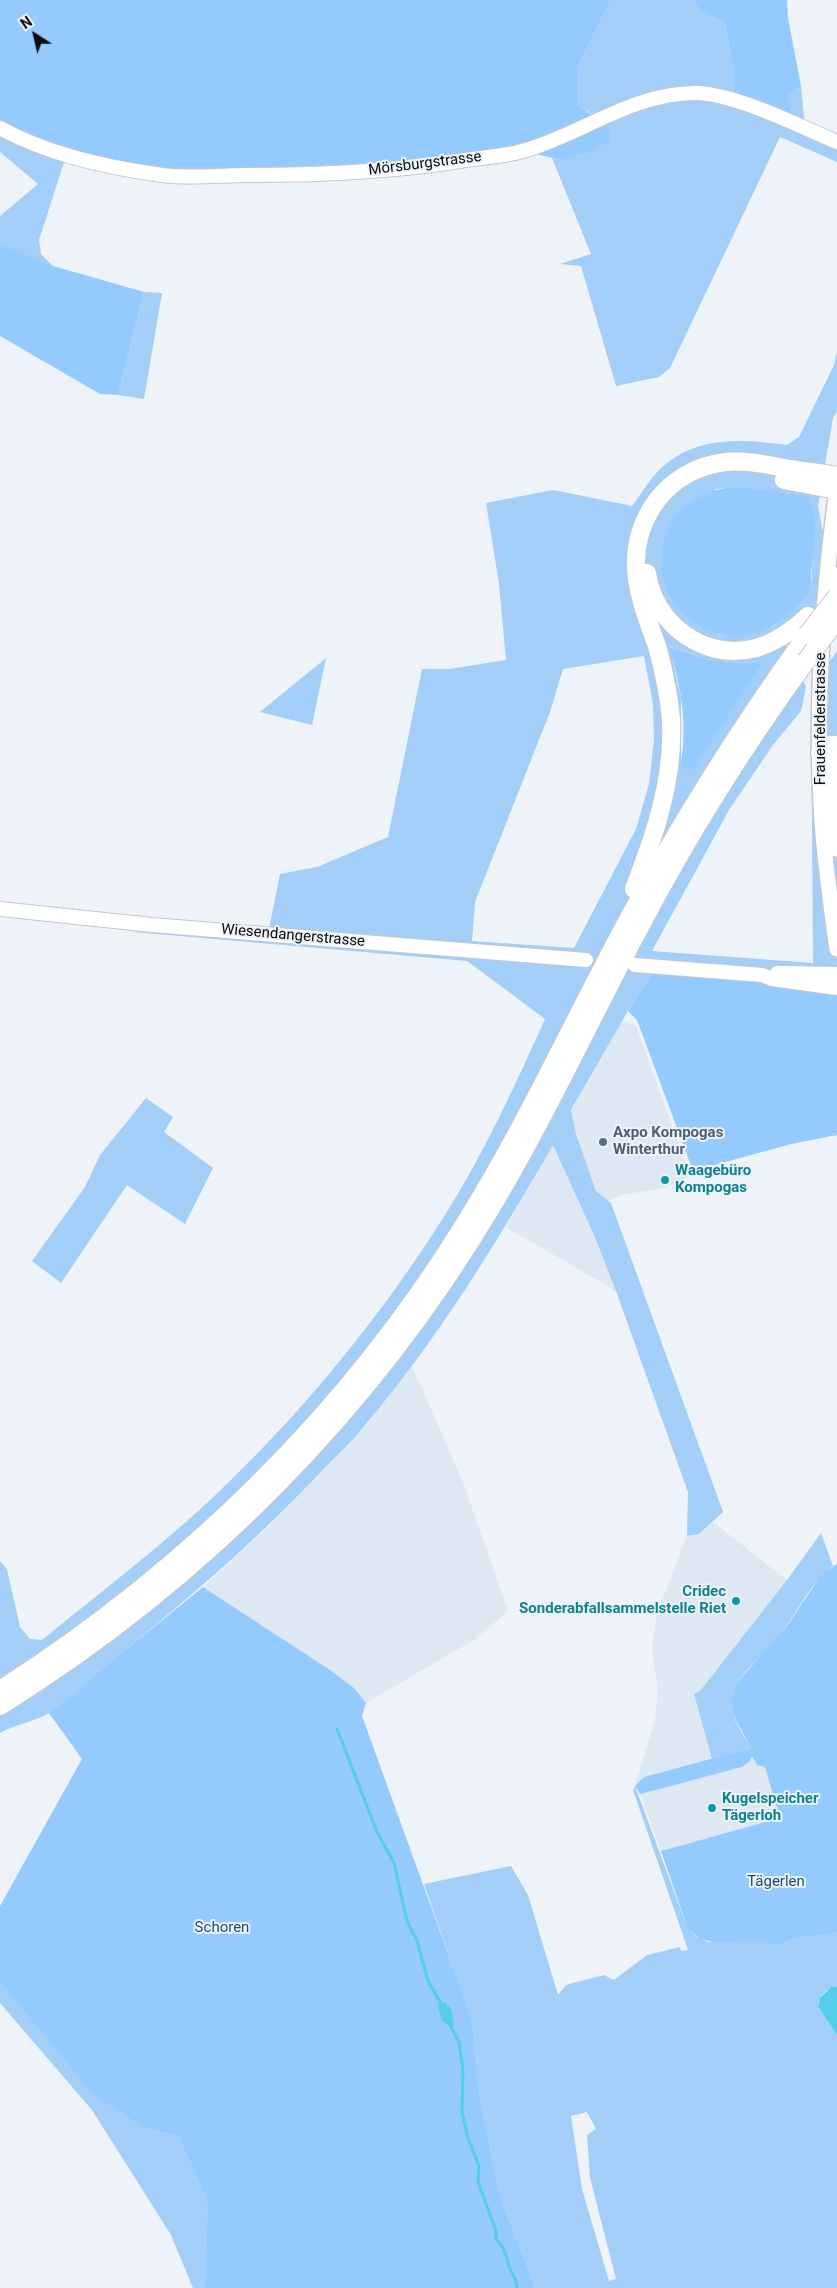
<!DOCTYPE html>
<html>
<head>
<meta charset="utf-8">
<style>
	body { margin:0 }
	#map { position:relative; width:837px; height:2288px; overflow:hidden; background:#edf3f8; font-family:Roboto,sans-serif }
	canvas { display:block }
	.north { position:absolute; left:10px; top:10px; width:50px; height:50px; -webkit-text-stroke:4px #edf3f8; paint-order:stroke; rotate:325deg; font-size:14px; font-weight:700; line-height:20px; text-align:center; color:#0a0b0d }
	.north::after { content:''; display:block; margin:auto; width:18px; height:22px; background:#0a0b0d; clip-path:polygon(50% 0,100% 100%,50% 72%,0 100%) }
</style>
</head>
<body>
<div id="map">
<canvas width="837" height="2288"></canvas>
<div class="north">N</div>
</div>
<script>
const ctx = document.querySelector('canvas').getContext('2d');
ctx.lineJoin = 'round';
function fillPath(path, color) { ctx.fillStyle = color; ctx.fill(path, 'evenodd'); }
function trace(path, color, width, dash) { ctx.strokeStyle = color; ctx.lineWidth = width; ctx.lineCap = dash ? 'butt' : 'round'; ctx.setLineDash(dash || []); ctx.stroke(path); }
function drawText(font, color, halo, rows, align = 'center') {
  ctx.font = font + ' Roboto,sans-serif'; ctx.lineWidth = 4; ctx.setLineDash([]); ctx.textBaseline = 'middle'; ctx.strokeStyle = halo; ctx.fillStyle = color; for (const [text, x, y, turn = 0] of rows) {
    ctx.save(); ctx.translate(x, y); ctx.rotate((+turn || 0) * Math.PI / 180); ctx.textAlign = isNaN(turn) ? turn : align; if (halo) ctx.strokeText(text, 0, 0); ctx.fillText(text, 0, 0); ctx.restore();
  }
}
fillPath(new Path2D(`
	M 625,1022 L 634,1024 L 637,1028 L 686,1165 L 693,1171 L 684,1181 L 659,1189 L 620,1195 L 602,1204 L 594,1235 L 616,1291 L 506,1227 L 620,1024 Z
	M 412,1366 L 463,1482 L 508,1611 L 474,1640 L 366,1703 L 354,1688 L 330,1670 L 203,1587 L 270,1525 L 364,1427 Z
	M 713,1522 L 787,1580 L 700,1691 L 694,1694 L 712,1759 L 644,1777 L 635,1786 L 655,1720 L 658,1691 L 652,1648 L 657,1613 L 687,1536 L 699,1534 Z
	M 752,1755 L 757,1765 L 765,1767 L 780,1818 L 661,1851 L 640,1794 L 742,1767 Z`), '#dde8f2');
fillPath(new Path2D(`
	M 611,0 L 694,0 L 698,9 L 725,24 L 732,62 L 734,100 L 789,113 L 788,96 L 801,86 L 805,128 L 837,142 L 837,162 L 780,137 L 670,368 L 659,377 L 616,386 L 581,266 L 560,264 L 591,254 L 552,158 L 561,160 L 600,119 L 578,105 L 579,65 Z
	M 0,128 L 66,156 L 39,240 L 41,254 L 53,266 L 0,247 L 0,216 L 38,184 L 0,152 Z
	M 144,292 L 162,293 L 144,399 L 118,395 Z
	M 837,352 L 837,411 L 833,418 L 818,506 L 823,533 L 816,607 L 784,642 L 806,687 L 801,711 L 773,745 L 729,810 L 652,951 L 813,963 L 811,688 L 837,651 L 837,988 L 652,966 L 651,975 L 628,1011 L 571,1110 L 576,1134 L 596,1191 L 611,1203 L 723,1512 L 699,1534 L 687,1536 L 688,1492 L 616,1291 L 594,1235 L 553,1145 C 497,1242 438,1339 365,1425 C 351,1443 333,1459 317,1476 C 262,1534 203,1586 141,1637 C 113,1659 85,1690 56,1709 C 39,1721 18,1723 0,1733 L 0,1561 L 7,1569 L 20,1627 L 30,1639 L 42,1640 C 106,1588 172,1538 231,1480 C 312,1401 385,1310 445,1215 C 484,1153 515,1086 545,1019 L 467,961 L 134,932 L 152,925 L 268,934 L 280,874 L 317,867 L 388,837 L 422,669 L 450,669 L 506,660 L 499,584 L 486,503 L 553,490 L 632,506 C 639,497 645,487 652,478 C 687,435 738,438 787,445 L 799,437 L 834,365 ZM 737,487 L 784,494 L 789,493 L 814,530 L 811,589 L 802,601 L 773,626 L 731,636 L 720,635 L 699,626 L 715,489 ZM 670,647 L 710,660 L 741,663 L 765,660 L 705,749 L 681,761 L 681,699 ZM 644,656 L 653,704 L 654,740 L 649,784 L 636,829 L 574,948 L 472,941 L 475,902 L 550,712 L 563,669 Z
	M 326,658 L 312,725 L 260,712 Z
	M 146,1098 L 173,1117 L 164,1132 L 213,1168 L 185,1224 L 127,1185 L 61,1283 L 32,1261 L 85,1187 L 100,1155 Z
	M 821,1533 L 833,1566 C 811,1581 793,1620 775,1641 C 761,1658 735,1676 732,1699 C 729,1717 743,1733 751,1748 L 712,1759 L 694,1694 L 700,1691 L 787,1580 Z
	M 635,1786 L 685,1921 L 696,1937 L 708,1942 L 753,1939 L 765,1940 L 778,1945 L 798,1938 L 837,1933 L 837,1987 C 828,1986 820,1996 818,2004 L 837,2035 L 837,2288 L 536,2288 L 504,2207 L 497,2183 L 479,2091 L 473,2025 L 424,1884 L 511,1866 L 528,1895 L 558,1995 L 566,1985 L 604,1975 L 614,1980 L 647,1955 L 680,1947 L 681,1951 L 688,1950 L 633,1790 ZM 587,2112 L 596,2129 L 587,2135 L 590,2178 L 616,2279 L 609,2281 L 582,2189 L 571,2116 Z
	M 0,1983 L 65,2058 L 91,2094 L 143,2128 L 178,2136 L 207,2200 L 204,2288 L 193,2288 L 171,2235 L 92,2110 L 0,2003 Z`), '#a3cef8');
fillPath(new Path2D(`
	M 0,0 L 611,0 L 579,65 L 578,105 L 608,126 L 610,140 L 590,151 L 561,160 L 524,151 L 449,163 L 164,176 L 66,156 L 0,128 Z
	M 694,0 L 787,0 L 788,18 L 801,86 L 788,96 L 790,108 L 788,122 L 734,99 L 732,62 L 725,24 L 698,9 Z
	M 3,246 L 53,266 L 144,292 L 118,395 L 100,394 L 0,336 L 0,247 Z
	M 737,487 L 807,496 C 821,514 812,555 811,578 C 811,581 812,586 811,589 C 808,598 787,615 779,621 C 723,666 643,605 665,539 C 669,526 675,516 685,507 C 702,494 715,488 737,487 Z
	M 669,647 L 710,660 L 741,663 L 765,660 L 693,769 L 685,769 L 681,761 C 688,724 680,682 669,647 Z
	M 652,966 L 837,988 L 837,1135 L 791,1144 L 693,1171 L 637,1020 L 628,1011 L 651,975 Z
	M 837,1564 L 837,1933 L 798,1938 L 778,1945 L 760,1940 L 714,1942 L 699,1939 L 687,1926 L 661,1851 L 780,1818 L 765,1767 L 757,1765 L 752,1756 L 749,1762 L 742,1767 L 652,1791 L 640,1794 L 635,1786 L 644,1777 L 751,1748 L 733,1715 L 731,1702 L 733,1691 L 741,1678 L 786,1627 L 822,1574 Z
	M 203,1587 L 330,1670 L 354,1688 L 366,1703 L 362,1716 L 463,1995 L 473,2025 L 479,2091 L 497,2183 L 504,2207 L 536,2288 L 204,2288 L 207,2200 L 178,2136 L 143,2128 L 91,2094 L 64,2058 L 0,1983 L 0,1906 L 82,1759 L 49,1713 L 68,1700 L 118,1656 Z`), '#94cafd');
fillPath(new Path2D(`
	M 831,1987 L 837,1987 L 837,2035 L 818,2006 L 820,1998 Z
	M 441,2003 L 446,2003 L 451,2009 L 454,2026 L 452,2028 L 441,2020 L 438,2005 Z`), '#54ceea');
trace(new Path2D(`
	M 337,1729 L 377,1832 L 394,1863 L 407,1921 L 417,1941 L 428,1981 L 442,2005
	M 450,2025 L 459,2042 L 463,2071 L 462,2112 L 468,2138 L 479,2166 L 478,2182 L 496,2231 L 496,2239 C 507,2249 505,2257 510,2269 C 513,2277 517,2279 517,2288`), '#54ceea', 3);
const secondary = new Path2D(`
	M 0,128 C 47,154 109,168 162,175 C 190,179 221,175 249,175 C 322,175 394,172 466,160 C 486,157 507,156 526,150 C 584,133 634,92 698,93 C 738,95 799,126 837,142
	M 0,909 L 152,925 L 586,960
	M 635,965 L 762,975 L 772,979 L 837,988
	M 777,973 L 837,974`);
const primary = new Path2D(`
	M 837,489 C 822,599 815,711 822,821 C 825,864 831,907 837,949
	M 834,606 L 837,575
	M 830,749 L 837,849`);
const highway = new Path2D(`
	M 784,480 L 837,490
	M 647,573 C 654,624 705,662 756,648 C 777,642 793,630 808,616
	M 837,745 L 830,745 L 820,752 L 831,759 L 837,759
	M 634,889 C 655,834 674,780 671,720 C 669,695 664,671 657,646 C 649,624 640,601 637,578 C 629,521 667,469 725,462 C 751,459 778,468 803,471 C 815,473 826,473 837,476
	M 0,1690 C 187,1570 347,1414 464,1225 C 524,1129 571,1026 624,927 C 679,825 739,729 807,635
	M 0,1706 C 201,1581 370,1411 491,1208 C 546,1116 591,1018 642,923 C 690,832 745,745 806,661`);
trace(secondary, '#c3c8cd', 16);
trace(primary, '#c3c8cd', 18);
trace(highway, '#c3c8cd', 20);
trace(secondary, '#fff', 14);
trace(primary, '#fff', 15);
trace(highway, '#fff', 18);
const highwayBridge = new Path2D(`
	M 807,635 L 837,596
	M 806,661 L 837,619`);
trace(highwayBridge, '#c3c8cd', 20, []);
trace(highwayBridge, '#fff', 18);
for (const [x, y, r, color] of [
	[603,1142,5,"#5c6f8a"],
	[665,1180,5,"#0f9aa8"],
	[736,1601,5,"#0f9aa8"],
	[712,1808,5,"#0f9aa8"]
]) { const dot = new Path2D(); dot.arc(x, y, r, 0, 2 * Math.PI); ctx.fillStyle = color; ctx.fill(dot); trace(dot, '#edf3f8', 2); }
drawText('15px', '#0a0b0d', '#edf3f8', [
	["Mörsburgstrasse",425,164,-7],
	["Frauenfelderstrasse",821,719,-90],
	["Wiesendangerstrasse",293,936,5]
]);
drawText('bold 15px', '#4e5e75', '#edf3f8', [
	["Axpo Kompogas",613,1133],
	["Winterthur",613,1150]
], 'left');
drawText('bold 15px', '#0d838f', '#edf3f8', [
	["Waagebüro",675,1171],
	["Kompogas",675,1188],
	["Cridec",726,1592,"right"],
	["Sonderabfallsammelstelle Riet",726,1609,"right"],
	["Kugelspeicher",722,1799],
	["Tägerloh",722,1816]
], 'left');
drawText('15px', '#1c4d76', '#edf3f8', [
	["Tägerlen",776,1882],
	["Schoren",222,1928]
]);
</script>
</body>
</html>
